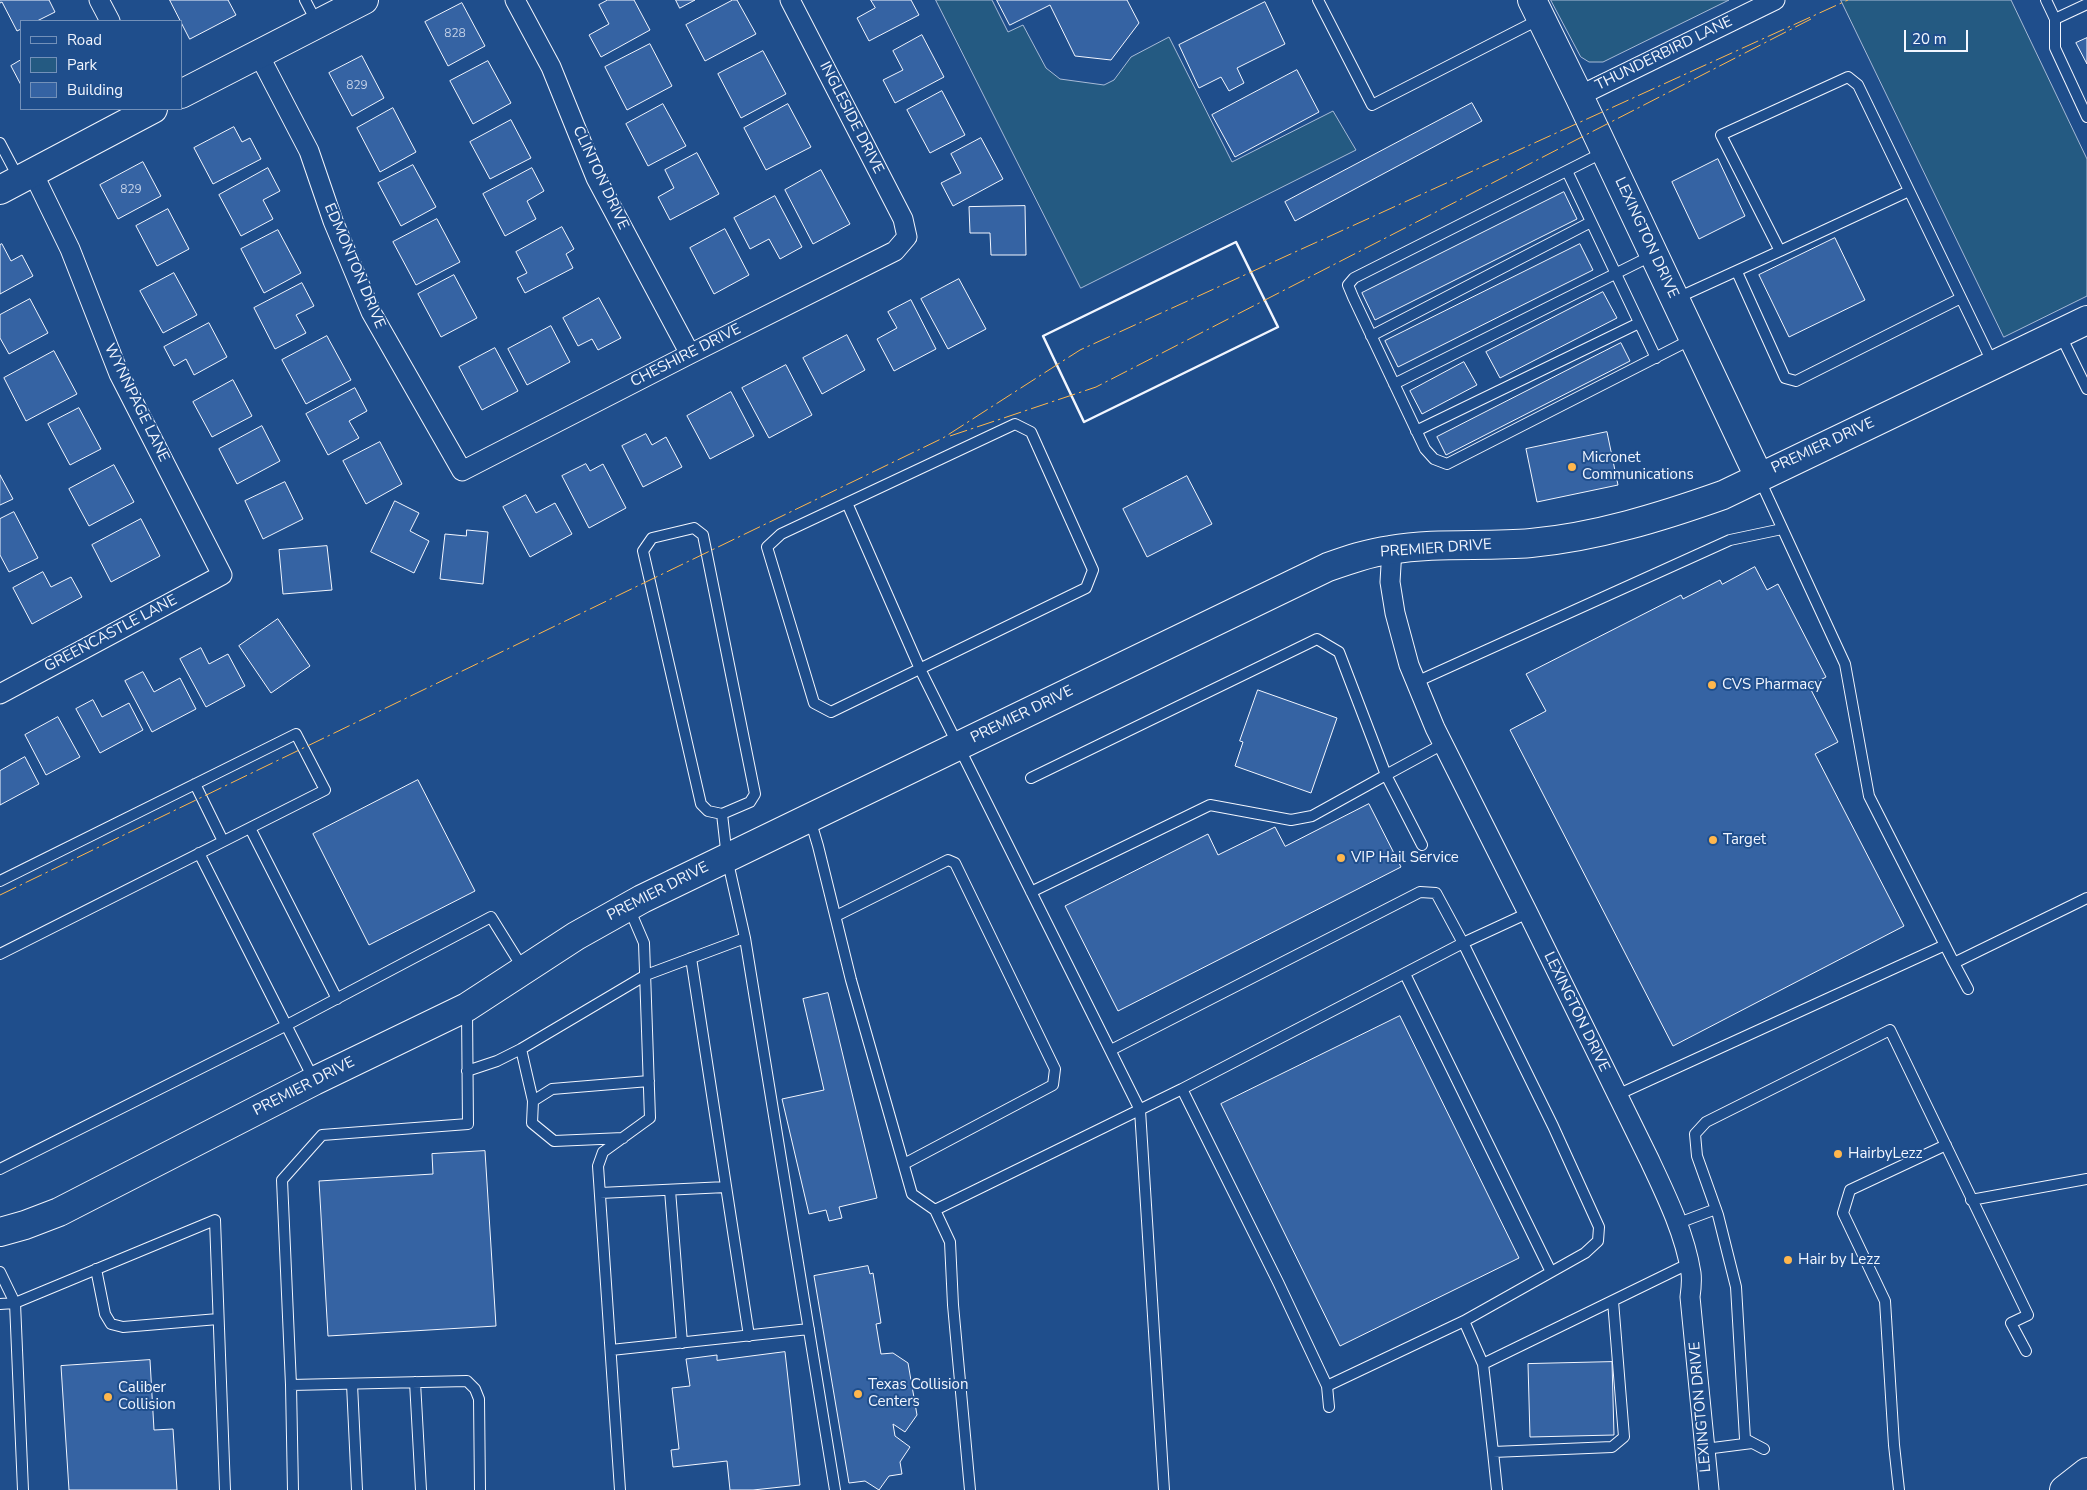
<!DOCTYPE html>
<html>
<head>
<meta charset="utf-8">
<style>
	body { margin:0 }
	#map { position:relative; width:2087px; height:1490px; overflow:hidden; background:#1f4e8c; font-family:"Nunito Sans",sans-serif }
	canvas { display:block }
	.legend { position:absolute; left:20px; top:20px; width:162px; height:90px; box-sizing:border-box; background:#1f4e8c; border:1px solid #7391ba; margin:0; padding:6px 9px; list-style:none; font-size:15px; color:#f2f6ff }
	.legend li { display:flex; align-items:center; gap:10px; height:25px }
	.legend b { width:25px; border:1px solid #7391ba }
	.scale { position:absolute; left:1904px; top:30px; width:64px; height:22px; box-sizing:border-box; border:2px solid #f2f6ff; border-top:0; padding-left:6px; font-size:15px; line-height:18px; white-space:nowrap; color:#f2f6ff; -webkit-text-stroke:4px #1f4e8c; paint-order:stroke }
</style>
</head>
<body>
<div id="map">
<canvas width="2087" height="1490"></canvas>
<ul class="legend">
<li><b style="height:6px;background:#1f4e8c"></b>Road</li>
<li><b style="height:14px;background:#245a82"></b>Park</li>
<li><b style="height:14px;background:#3563a3"></b>Building</li>
</ul>
<div class="scale">20 m</div>
</div>
<script>
const ctx = document.querySelector('canvas').getContext('2d');
ctx.lineJoin = 'round';
function fillPath(path, color) { ctx.fillStyle = color; ctx.fill(path, 'evenodd'); }
function trace(path, color, width, dash) { ctx.strokeStyle = color; ctx.lineWidth = width; ctx.lineCap = dash ? 'butt' : 'round'; ctx.setLineDash(dash || []); ctx.stroke(path); }
function drawText(font, color, halo, rows, align = 'center') {
  ctx.font = font + ' "Nunito Sans",sans-serif'; ctx.lineWidth = 4; ctx.setLineDash([]); ctx.textBaseline = 'middle'; ctx.strokeStyle = halo; ctx.fillStyle = color; for (const [text, x, y, turn = 0] of rows) {
    ctx.save(); ctx.translate(x, y); ctx.rotate((+turn || 0) * Math.PI / 180); ctx.textAlign = isNaN(turn) ? turn : align; if (halo) ctx.strokeText(text, 0, 0); ctx.fillText(text, 0, 0); ctx.restore();
  }
}
const green = new Path2D(`
	M 936,0 L 992,0 L 1008,32 L 1023,25 L 1046,68 L 1060,79 L 1104,85 L 1114,80 L 1131,57 L 1169,37 L 1232,162 L 1333,111 L 1356,150 L 1081,288 Z
	M 1551,0 L 1729,0 L 1603,62 L 1589,62 L 1581,57 Z
	M 1841,0 L 2011,0 L 2087,159 L 2087,296 L 2004,337 Z`);
fillPath(green, '#245a82');
trace(green, '#a8bbd7', 1);
const building = new Path2D(`
	M 0,0 L 49,0 L 55,12 L 37,21 L 21,21 L 21,29 L 17,31 L 2,2 L 0,3 Z
	M 170,0 L 228,0 L 236,15 L 190,39 Z
	M 608,0 L 634,0 L 650,30 L 601,57 L 589,35 L 609,24 L 599,5 Z
	M 676,0 L 695,0 L 680,8 Z
	M 733,0 L 737,0 L 756,34 L 705,61 L 686,25 Z
	M 871,0 L 911,0 L 919,15 L 869,41 L 857,18 L 875,8 Z
	M 997,0 L 1127,0 L 1139,23 L 1111,60 L 1075,56 L 1050,5 L 1010,25 Z
	M 1265,2 L 1285,44 L 1237,68 L 1244,83 L 1229,91 L 1221,77 L 1199,88 L 1179,45 Z
	M 462,3 L 485,46 L 448,66 L 425,22 Z
	M 922,35 L 944,77 L 895,103 L 883,80 L 903,70 L 893,51 Z
	M 2087,38 L 2087,64 L 2076,43 Z
	M 650,44 L 672,86 L 627,110 L 605,67 Z
	M 763,51 L 786,94 L 741,118 L 718,74 Z
	M 362,56 L 384,98 L 352,116 L 329,73 Z
	M 21,60 L 21,85 L 11,66 Z
	M 488,61 L 511,103 L 473,124 L 450,81 Z
	M 1297,70 L 1319,112 L 1235,157 L 1212,115 Z
	M 942,91 L 965,135 L 930,153 L 907,110 Z
	M 1472,103 L 1482,121 L 1295,221 L 1285,202 Z
	M 663,104 L 686,146 L 648,166 L 626,124 Z
	M 788,104 L 811,147 L 766,170 L 744,128 Z
	M 393,108 L 416,152 L 380,172 L 357,128 Z
	M 511,120 L 531,158 L 490,179 L 470,142 Z
	M 234,127 L 242,142 L 250,138 L 261,159 L 213,184 L 194,148 Z
	M 981,138 L 1003,179 L 953,206 L 941,183 L 961,173 L 951,154 Z
	M 697,153 L 719,194 L 670,220 L 658,197 L 674,188 L 665,170 Z
	M 1718,159 L 1745,216 L 1699,239 L 1672,182 Z
	M 143,162 L 161,196 L 118,219 L 100,185 Z
	M 413,165 L 436,207 L 401,226 L 378,183 Z
	M 268,168 L 280,191 L 263,200 L 273,219 L 241,236 L 219,195 Z
	M 532,168 L 544,191 L 527,201 L 536,219 L 505,236 L 483,194 Z
	M 821,170 L 850,224 L 813,244 L 785,190 Z
	M 1564,192 L 1577,219 L 1375,320 L 1362,293 Z
	M 775,196 L 802,247 L 780,259 L 769,239 L 750,249 L 734,218 Z
	M 1025,206 L 1026,255 L 991,255 L 990,233 L 970,233 L 969,207 Z
	M 168,209 L 189,249 L 157,266 L 136,226 Z
	M 437,219 L 460,262 L 416,285 L 393,242 Z
	M 562,227 L 574,249 L 566,254 L 573,268 L 525,293 L 517,278 L 527,273 L 516,252 Z
	M 725,229 L 749,275 L 714,294 L 690,248 Z
	M 278,230 L 301,273 L 264,293 L 241,249 Z
	M 1835,238 L 1865,300 L 1789,337 L 1759,275 Z
	M 2,244 L 11,261 L 22,255 L 33,276 L 0,294 L 0,245 Z
	M 1580,244 L 1593,270 L 1398,367 L 1385,341 Z
	M 174,273 L 197,315 L 163,333 L 140,291 Z
	M 454,275 L 477,318 L 441,337 L 418,294 Z
	M 959,279 L 986,329 L 948,349 L 921,299 Z
	M 302,283 L 314,306 L 296,315 L 306,333 L 275,349 L 254,308 Z
	M 1603,292 L 1617,318 L 1500,378 L 1486,352 Z
	M 599,298 L 621,338 L 598,350 L 592,339 L 578,346 L 563,318 Z
	M 30,299 L 48,333 L 9,354 L 0,338 L 0,315 Z
	M 911,300 L 936,349 L 894,371 L 877,339 L 897,328 L 888,312 Z
	M 209,323 L 227,357 L 194,375 L 186,359 L 174,366 L 164,347 Z
	M 551,326 L 570,362 L 527,385 L 508,349 Z
	M 847,335 L 865,370 L 822,394 L 803,358 Z
	M 327,336 L 351,380 L 306,404 L 282,360 Z
	M 1621,343 L 1630,361 L 1446,455 L 1437,437 Z
	M 495,348 L 518,391 L 482,410 L 459,367 Z
	M 54,351 L 77,394 L 26,421 L 4,378 Z
	M 1464,362 L 1477,385 L 1422,414 L 1410,391 Z
	M 786,365 L 812,415 L 769,438 L 742,388 Z
	M 233,380 L 252,416 L 212,437 L 193,402 Z
	M 355,388 L 367,411 L 349,421 L 359,438 L 328,455 L 306,414 Z
	M 731,392 L 754,436 L 710,459 L 687,416 Z
	M 79,408 L 101,449 L 70,465 L 48,424 Z
	M 262,426 L 280,461 L 237,484 L 219,449 Z
	M 1607,432 L 1618,485 L 1537,502 L 1526,449 Z
	M 646,434 L 652,445 L 666,437 L 682,467 L 643,487 L 622,446 Z
	M 380,442 L 402,484 L 366,504 L 343,461 Z
	M 586,464 L 590,471 L 603,464 L 626,508 L 589,528 L 562,476 Z
	M 114,465 L 134,502 L 89,526 L 69,489 Z
	M 0,475 L 13,499 L 0,505 Z
	M 1187,476 L 1212,524 L 1147,557 L 1123,509 Z
	M 285,482 L 303,519 L 263,539 L 245,501 Z
	M 526,495 L 536,513 L 555,503 L 572,534 L 530,557 L 503,507 Z
	M 395,501 L 419,513 L 410,531 L 429,541 L 414,573 L 371,552 Z
	M 14,512 L 38,558 L 9,572 L 0,555 L 0,519 Z
	M 141,519 L 160,556 L 111,582 L 92,545 Z
	M 467,530 L 488,532 L 483,584 L 440,579 L 445,534 L 466,536 Z
	M 327,546 L 332,590 L 283,594 L 279,550 Z
	M 1755,567 L 1767,590 L 1778,584 L 1826,677 L 1809,686 L 1838,742 L 1815,754 L 1904,926 L 1673,1046 L 1510,730 L 1546,711 L 1526,674 L 1681,595 L 1683,599 L 1720,580 L 1722,584 Z
	M 43,572 L 51,587 L 71,577 L 82,597 L 32,624 L 13,588 Z
	M 278,619 L 310,666 L 271,693 L 239,646 Z
	M 201,648 L 209,664 L 228,654 L 245,686 L 206,707 L 180,659 Z
	M 143,672 L 154,692 L 180,678 L 196,709 L 152,732 L 125,681 Z
	M 1258,690 L 1337,718 L 1311,793 L 1235,766 L 1243,742 L 1240,741 Z
	M 93,700 L 102,717 L 129,703 L 143,730 L 100,753 L 76,709 Z
	M 58,717 L 80,757 L 46,775 L 25,735 Z
	M 25,757 L 39,784 L 0,805 L 0,771 Z
	M 418,780 L 475,891 L 369,945 L 313,834 Z
	M 1369,804 L 1401,867 L 1118,1011 L 1065,906 L 1208,834 L 1218,855 L 1275,827 L 1285,846 Z
	M 828,993 L 877,1198 L 839,1207 L 842,1218 L 829,1221 L 826,1210 L 809,1214 L 782,1099 L 824,1090 L 803,999 Z
	M 1400,1016 L 1519,1258 L 1340,1346 L 1221,1104 Z
	M 485,1151 L 496,1326 L 328,1336 L 319,1181 L 433,1174 L 432,1154 Z
	M 868,1266 L 870,1274 L 873,1273 L 881,1323 L 876,1324 L 881,1354 L 893,1353 L 908,1363 L 917,1415 L 905,1432 L 893,1424 L 895,1436 L 910,1447 L 900,1462 L 902,1474 L 889,1476 L 879,1490 L 865,1481 L 849,1483 L 814,1276 Z
	M 785,1352 L 800,1485 L 753,1490 L 730,1490 L 727,1461 L 673,1467 L 671,1450 L 679,1449 L 672,1388 L 690,1386 L 686,1359 L 717,1355 L 717,1360 Z
	M 150,1360 L 154,1430 L 173,1429 L 177,1490 L 69,1490 L 61,1366 Z
	M 1612,1362 L 1614,1435 L 1530,1437 L 1528,1364 Z`);
fillPath(building, '#3563a3');
trace(building, '#f2f6ff', 1);
const lane = new Path2D(`
	M 305,0 L 317,23
	M 1318,0 L 1372,105 L 1540,19
	M 2046,0 L 2055,19 L 2055,48 L 2087,117
	M 2055,19 L 2087,4
	M 0,143 L 19,179
	M 1604,152 L 1354,278 L 1348,285 L 1353,297 L 1425,449 L 1434,459 L 1447,464 L 1692,339
	M 1567,171 L 1656,358
	M 1780,251 L 1909,191
	M 1737,272 L 1785,378 L 1796,381 L 1961,298
	M 1675,299 L 1780,251 L 1721,135 L 1848,77 L 1858,85 L 1993,364
	M 2060,334 L 2087,389
	M 1371,336 L 1591,222
	M 1394,384 L 1653,255
	M 1015,424 L 1031,432 L 1093,570 L 1086,588 L 831,712 L 814,703 L 767,547 L 781,534 Z
	M 1416,431 L 1639,323
	M 1759,478 L 1845,664 L 1869,796 L 1954,963 L 2087,898
	M 847,503 L 920,669 L 1140,1110 L 1164,1490
	M 1416,682 L 1730,540 L 1782,529
	M 1031,778 L 1317,639 L 1339,652 L 1386,775 L 1312,816 L 1291,820 L 1210,805 L 1031,892
	M 195,784 L 223,841
	M 722,814 L 750,802 L 755,794 L 703,535 L 694,528 L 652,538 L 643,551 L 701,804 L 708,811 L 722,814 L 727,858 L 745,938 L 835,1490
	M 810,819 L 818,846 L 851,980 L 912,1194 L 935,1210 L 950,1242 L 953,1305 L 970,1490
	M 250,828 L 337,999
	M 1422,845 L 1386,775 L 1443,744
	M 199,853 L 314,1080
	M 0,881 L 296,734 L 325,790 L 0,954
	M 836,916 L 948,860 L 955,863 L 1055,1069 L 1053,1085 L 904,1164
	M 691,958 L 749,1336
	M 1954,963 L 1968,989
	M 1405,974 L 1551,1272
	M 521,1049 L 533,1101
	M 1111,1050 L 1420,892 L 1436,893 L 1463,943 L 1528,913
	M 467,1071 L 497,1061 L 521,1049 L 646,975 L 745,938
	M 1617,1095 L 1945,945
	M 623,1138 L 554,1141 L 532,1123 L 533,1101 L 552,1089 L 649,1081
	M 0,1169 L 285,1026 L 491,917 L 524,970
	M 670,1190 L 682,1343
	M 600,1193 L 726,1187
	M 1971,1200 L 2087,1179
	M 935,1210 L 1182,1089 L 1463,943 L 1553,1126 L 1599,1227 L 1598,1241 L 1585,1253 L 1464,1321 L 1327,1386 L 1278,1282 L 1182,1089
	M 1676,1224 L 1716,1209
	M 96,1269 L 105,1314 L 111,1324 L 123,1327 L 218,1319
	M 0,1272 L 15,1303 L 23,1490
	M 0,1304 L 15,1303 L 215,1220 L 225,1490
	M 1464,1321 L 1483,1364 L 1493,1452 L 1612,1447 L 1624,1437 L 1613,1301
	M 611,1350 L 809,1329
	M 1483,1364 L 1688,1264
	M 415,1382 L 421,1490
	M 352,1384 L 357,1490
	M 291,1385 L 467,1381 L 475,1389 L 479,1399 L 480,1490
	M 1327,1386 L 1329,1407
	M 1705,1449 L 1752,1443
	M 1764,1449 L 1745,1439 L 1736,1287 L 1718,1215 L 1697,1156 L 1695,1134 L 1706,1122 L 1890,1030 L 2028,1315 L 2011,1323 L 2026,1351
	M 1493,1452 L 1497,1490
	M 293,1490 L 291,1385 L 282,1180 L 322,1135 L 468,1124 L 467,1011
	M 620,1490 L 598,1166 L 603,1152 L 650,1118 L 644,943 L 629,908
	M 1899,1490 L 1894,1445 L 1885,1301 L 1843,1213 L 1850,1190 L 1946,1145`);
const street = new Path2D(`
	M 99,0 L 110,21
	M 515,0 L 551,67 L 596,178 L 690,354
	M 259,55 L 309,151 L 333,221 L 371,312 L 462,471 L 690,354 L 895,251 L 907,237 L 903,219 L 790,0
	M 1579,96 L 1775,0
	M 1392,549 L 1390,582 L 1395,613 L 1409,665 L 1435,728 L 1528,913 L 1649,1159 C 1666,1195 1685,1234 1691,1273 C 1692,1281 1691,1290 1690,1297 L 1709,1490
	M 0,694 L 222,575 L 119,374 L 70,249 L 33,173`);
const secondary = new Path2D(`
	M 1532,0 L 1579,96 L 1759,477
	M 181,94 L 364,0
	M 0,190 L 153,109
	M 0,1232 L 25,1225 L 59,1212 L 314,1081 L 467,1007 L 576,936 L 642,899 L 1328,567 C 1348,560 1368,553 1390,550 C 1436,542 1484,547 1531,543 C 1596,537 1661,517 1723,495 L 2087,320
	M 2064,1490 L 2087,1472`);
trace(lane, '#f2f6ff', 12);
trace(street, '#f2f6ff', 21);
trace(secondary, '#f2f6ff', 30);
trace(lane, '#1f4e8c', 10);
trace(street, '#1f4e8c', 19);
trace(secondary, '#1f4e8c', 28);
trace(new Path2D(`
	M 1236,242 L 1278,327 L 1084,422 L 1043,336 Z`), '#f2f6ff', 2.5);
trace(new Path2D(`
	M 950,436 L 1096,387 L 1811,19
	M 0,895 L 943,438 L 1080,350 L 1848,0`), '#ffb74d', 1, [18, 4, 2.5, 4]);
for (const [x, y, r, color] of [
	[1572,467,5,"#ffb74d"],
	[1712,685,5,"#ffb74d"],
	[1713,840,5,"#ffb74d"],
	[1341,858,5,"#ffb74d"],
	[1838,1154,5,"#ffb74d"],
	[1788,1260,5,"#ffb74d"],
	[858,1394,5,"#ffb74d"],
	[108,1397,5,"#ffb74d"]
]) { const dot = new Path2D(); dot.arc(x, y, r, 0, 2 * Math.PI); ctx.fillStyle = color; ctx.fill(dot); trace(dot, '#1f4e8c', 2); }
drawText('12px', '#c3d1e8', null, [
	["828",455,34],
	["829",357,86],
	["829",131,190]
]);
drawText('15px', '#f2f6ff', '#1f4e8c', [
	["THUNDERBIRD LANE",1664,54,-26],
	["INGLESIDE DRIVE",851,118,63],
	["CLINTON DRIVE",600,178,65],
	["LEXINGTON DRIVE",1646,238,65],
	["EDMONTON DRIVE",354,266,67],
	["CHESHIRE DRIVE",686,356,-27],
	["WYNNPAGE LANE",136,403,64],
	["PREMIER DRIVE",1823,446,-25],
	["PREMIER DRIVE",1436,549,-4],
	["GREENCASTLE LANE",111,634,-28],
	["PREMIER DRIVE",1022,715,-26],
	["PREMIER DRIVE",658,892,-27],
	["LEXINGTON DRIVE",1576,1012,64],
	["PREMIER DRIVE",304,1087,-27],
	["LEXINGTON DRIVE",1701,1407,-95]
]);
drawText('15px', '#f2f6ff', '#1f4e8c', [
	["Micronet",1582,458],
	["Communications",1582,475],
	["CVS Pharmacy",1722,685],
	["Target",1723,840],
	["VIP Hail Service",1351,858],
	["HairbyLezz",1848,1154],
	["Hair by Lezz",1798,1260],
	["Texas Collision",868,1385],
	["Centers",868,1402],
	["Caliber",118,1388],
	["Collision",118,1405]
], 'left');
</script>
</body>
</html>
